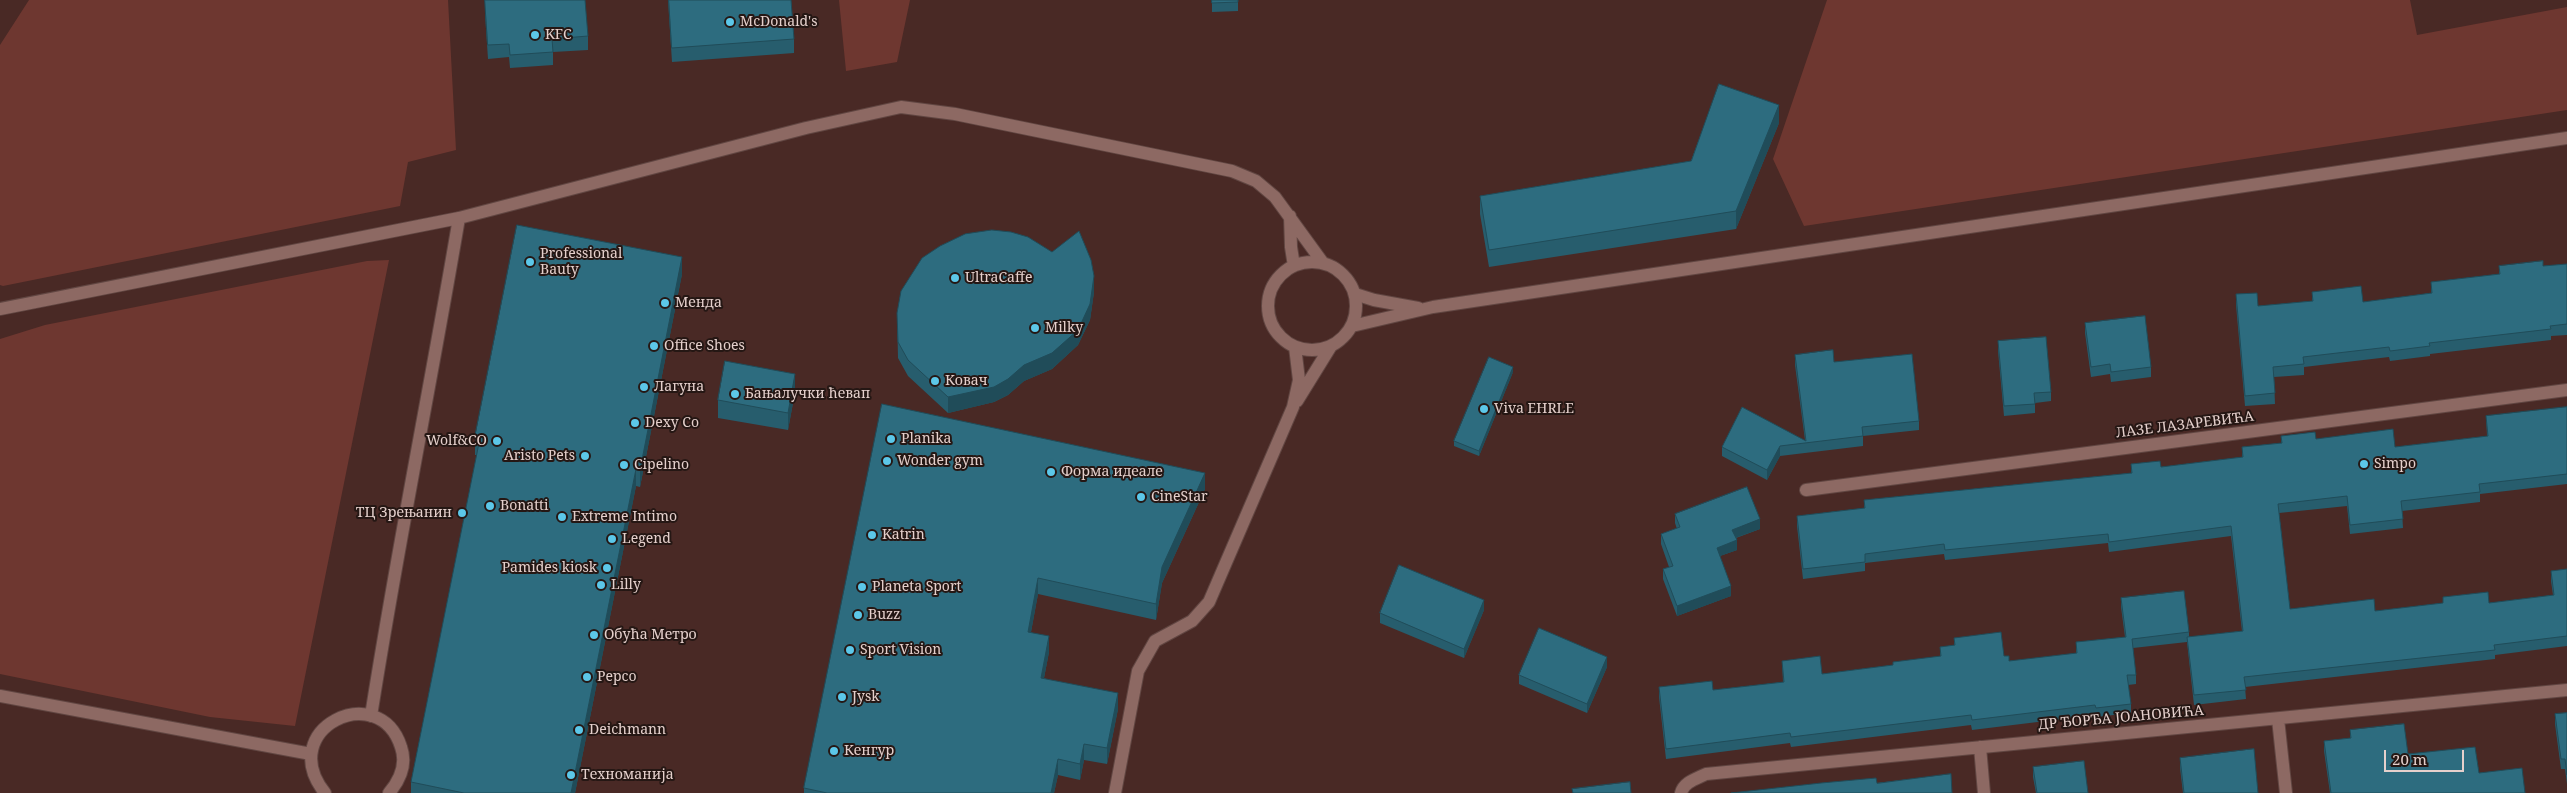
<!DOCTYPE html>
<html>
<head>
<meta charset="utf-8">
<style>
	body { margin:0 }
	#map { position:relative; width:2567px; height:793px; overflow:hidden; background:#492925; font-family:"Noto Serif",serif }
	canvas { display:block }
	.scale { position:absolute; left:2384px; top:750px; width:80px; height:22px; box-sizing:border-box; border:2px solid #e5d0cc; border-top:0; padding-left:6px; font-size:15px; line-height:18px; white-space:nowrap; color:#e5d0cc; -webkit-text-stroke:4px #251714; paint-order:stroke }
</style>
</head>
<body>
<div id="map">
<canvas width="2567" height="793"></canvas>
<div class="scale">20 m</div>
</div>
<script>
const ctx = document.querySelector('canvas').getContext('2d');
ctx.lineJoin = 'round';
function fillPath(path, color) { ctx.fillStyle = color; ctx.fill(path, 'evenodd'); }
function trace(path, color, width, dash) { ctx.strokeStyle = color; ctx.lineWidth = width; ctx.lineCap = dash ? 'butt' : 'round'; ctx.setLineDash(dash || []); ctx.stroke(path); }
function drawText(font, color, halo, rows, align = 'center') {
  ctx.font = font + ' "Noto Serif",serif'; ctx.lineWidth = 4; ctx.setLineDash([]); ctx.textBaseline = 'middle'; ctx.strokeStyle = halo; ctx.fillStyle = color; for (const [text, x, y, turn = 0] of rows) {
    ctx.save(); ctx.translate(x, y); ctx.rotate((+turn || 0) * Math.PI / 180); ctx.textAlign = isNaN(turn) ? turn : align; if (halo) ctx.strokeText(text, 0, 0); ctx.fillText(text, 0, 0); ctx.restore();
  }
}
fillPath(new Path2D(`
	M 29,0 L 448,0 L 456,150 L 408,162 L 400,206 L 3,286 L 0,285 L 0,45 Z
	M 839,0 L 910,0 L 897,62 L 846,71 Z
	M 1827,0 L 2410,0 L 2417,35 L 2567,7 L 2567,110 L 1804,226 L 1773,159 Z
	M 389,260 L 295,726 L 210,717 L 0,674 L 0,339 L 45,325 L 367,261 Z`), '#6e3730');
const minor = new Path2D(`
	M 1290,216 L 1291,247 L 1294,266
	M1268 306a44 44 0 1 1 88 0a44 44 0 1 1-88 0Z
	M 1355,294 L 1374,300 L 1418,308
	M 0,309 L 459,218 L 806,128 L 901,107 L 955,114 L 1232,171 L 1256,181 L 1275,197 L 1323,263
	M 1352,326 L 1433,307 L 2567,138
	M 1297,401 L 1331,346
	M 1806,490 L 2567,390
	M 0,696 L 311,754
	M 371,716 C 397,549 431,384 459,218
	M 2278,719 L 2286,793
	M 1980,747 L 1984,793
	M 325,793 C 274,729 379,678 401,747 C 407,764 400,780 389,793
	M 1115,793 L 1138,671 L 1155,641 L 1192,621 L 1209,602 L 1293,407 L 1299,380 L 1295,347
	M 1681,793 C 1684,782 1696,779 1706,774 L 2567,690`);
trace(minor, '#614642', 14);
trace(minor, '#8d6963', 12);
fillPath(new Path2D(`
	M 485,0 L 588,36 L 588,50 L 553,52 L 553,65 L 510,68 L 509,57 L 488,59 L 485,14 Z
	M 668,0 L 791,0 L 794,39 L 794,53 L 672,62 Z
	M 1212,0 L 1238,0 L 1238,11 L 1212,12 Z
	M 1779,123 L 1736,229 L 1489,267 L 1480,214 L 1480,196 L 1691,161 Z
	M 2567,264 L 2567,335 L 2551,336 L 2551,340 L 2430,354 L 2430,356 L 2390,361 L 2389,357 L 2304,367 L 2304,375 L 2274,377 L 2275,404 L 2245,406 L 2236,305 L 2236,294 L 2258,306 L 2312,301 L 2312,292 L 2363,302 L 2431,293 L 2431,282 L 2499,274 L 2499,266 L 2543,266 Z
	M 682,274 L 640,487 L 636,486 L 575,793 L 411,793 L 411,782 L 477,455 L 475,455 L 475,437 Z
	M 1094,292 L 1090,320 L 1078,345 L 1052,369 L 1024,381 L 1008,395 L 994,402 L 948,413 L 908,376 L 898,358 L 897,313 Z
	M 2085,323 L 2151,367 L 2151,377 L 2111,382 L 2110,374 L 2091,377 L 2085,333 Z
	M 1998,341 L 2051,392 L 2051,401 L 2035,403 L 2035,413 L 2004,416 L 1998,351 Z
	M 1795,355 L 1834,362 L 1919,421 L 1919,430 L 1863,436 L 1863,446 L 1780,456 L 1767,480 L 1722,456 L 1722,447 L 1805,440 L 1795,365 Z
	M 1513,372 L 1479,456 L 1454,446 L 1454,441 Z
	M 795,392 L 788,430 L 718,418 L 718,400 Z
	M 882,404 L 1205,489 L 1162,583 L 1156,620 L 1038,594 L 1031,632 L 1049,652 L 1044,678 L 1118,709 L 1107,764 L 1084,760 L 1080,780 L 1058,775 L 1054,793 L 804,793 L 804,788 Z
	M 2567,407 L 2567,484 L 2480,494 L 2480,502 L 2402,511 L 2403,528 L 2350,534 L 2347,506 L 2279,513 L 2290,609 L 2375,611 L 2443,603 L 2443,597 L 2489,603 L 2553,595 L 2551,581 L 2551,571 L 2567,569 L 2567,646 L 2495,655 L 2495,659 L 2245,687 L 2246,699 L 2194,705 L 2187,642 L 2133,648 L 2136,675 L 2136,684 L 2128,685 L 2131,704 L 2131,713 L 2096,717 L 2095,715 L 1972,730 L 1971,725 L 1791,747 L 1790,743 L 1666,759 L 1659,697 L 1659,687 L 1713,690 L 1783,682 L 1782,661 L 1822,674 L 1893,665 L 1940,657 L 1940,647 L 1954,646 L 1954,638 L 2004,656 L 2009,661 L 2076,654 L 2076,642 L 2125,637 L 2121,607 L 2121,598 L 2189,632 L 2189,637 L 2242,631 L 2231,536 L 2109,552 L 2108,543 L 1945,560 L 1944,554 L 1865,563 L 1865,571 L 1803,579 L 1797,526 L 1797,516 L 1864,508 L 1864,500 L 2131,473 L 2131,464 L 2161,467 L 2242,457 L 2242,447 L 2281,443 L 2281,436 L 2316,439 L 2395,447 L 2487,436 L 2486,416 Z
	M 1675,514 L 1760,529 L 1736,538 L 1737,550 L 1720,556 L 1731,596 L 1677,616 L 1663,579 L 1663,569 L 1669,567 L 1661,544 L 1661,534 L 1677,529 L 1675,523 Z
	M 1484,610 L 1464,658 L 1380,623 L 1380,613 Z
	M 1607,667 L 1587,713 L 1519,684 L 1519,675 Z
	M 2567,713 L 2567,784 L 2565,769 L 2561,769 L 2555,724 L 2555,714 Z
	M 2350,730 L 2408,754 L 2479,773 L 2525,793 L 2330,793 L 2324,751 L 2324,741 L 2350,738 Z
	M 2180,758 L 2258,793 L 2183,793 L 2180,768 Z
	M 2033,767 L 2088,793 L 2036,793 L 2033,777 Z`), '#275d6d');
fillPath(new Path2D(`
	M 1779,105 L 1779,123 L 1736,229 L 1736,211 Z
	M 682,257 L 682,274 L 640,487 L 640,470 Z
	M 1094,276 L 1094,292 L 1090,320 L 1078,345 L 1052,369 L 1024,381 L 1008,395 L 994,402 L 948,413 L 948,397 Z
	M 1513,367 L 1513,372 L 1479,456 L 1479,451 Z
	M 795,374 L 795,392 L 788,430 L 788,413 Z
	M 1780,446 L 1780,456 L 1767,480 L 1767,470 Z
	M 636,469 L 636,486 L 575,793 L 571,793 Z
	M 1205,473 L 1205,489 L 1162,583 L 1156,620 L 1156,604 L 1162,567 Z
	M 1760,519 L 1760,529 L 1732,539 L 1732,530 Z
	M 1737,540 L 1737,550 L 1717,557 L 1717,548 Z
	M 1038,578 L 1038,594 L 1028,648 L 1028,632 Z
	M 1731,586 L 1731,596 L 1677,616 L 1677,606 Z
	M 1484,600 L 1484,610 L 1464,658 L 1464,649 Z
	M 1049,636 L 1049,652 L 1041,694 L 1041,678 Z
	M 1607,657 L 1607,667 L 1587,713 L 1587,704 Z
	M 1118,693 L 1118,709 L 1107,764 L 1107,748 Z
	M 1084,744 L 1084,760 L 1080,780 L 1080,764 Z
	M 1058,759 L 1058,775 L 1054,793 L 1051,793 Z`), '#204c59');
const building = new Path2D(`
	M 485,0 L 585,0 L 588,36 L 552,39 L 553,52 L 510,55 L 509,44 L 488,45 Z
	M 669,0 L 791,0 L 794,39 L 672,48 Z
	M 1212,0 L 1238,0 L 1238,2 L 1212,3 Z
	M 1719,84 L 1779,105 L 1736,211 L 1489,250 L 1480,196 L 1691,161 Z
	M 517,225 L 682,257 L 640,470 L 636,469 L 571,793 L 464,793 L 411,782 L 480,438 L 475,437 Z
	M 992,230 L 1011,232 L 1028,237 L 1052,252 L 1079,231 L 1091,260 L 1094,276 L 1090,304 L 1078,330 L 1052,353 L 1024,365 L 1008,379 L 994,387 L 948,397 L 908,360 L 898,342 L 897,313 L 901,291 L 922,258 L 940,246 L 965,234 Z
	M 2543,261 L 2543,266 L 2567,264 L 2567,324 L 2550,326 L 2551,329 L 2429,343 L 2430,346 L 2390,351 L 2389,347 L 2303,357 L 2304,364 L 2273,367 L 2275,393 L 2245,396 L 2236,294 L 2257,293 L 2258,306 L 2313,301 L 2312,292 L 2361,286 L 2363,302 L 2432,293 L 2431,282 L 2500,274 L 2499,266 Z
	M 2145,316 L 2151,367 L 2111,372 L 2110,364 L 2091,367 L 2085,323 Z
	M 2046,337 L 2051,392 L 2034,393 L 2035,404 L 2004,406 L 1998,341 Z
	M 1833,350 L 1834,362 L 1912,354 L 1919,421 L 1862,427 L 1863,436 L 1780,446 L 1767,470 L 1722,447 L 1742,407 L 1806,441 L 1795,355 Z
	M 1489,357 L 1513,367 L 1479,451 L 1454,441 Z
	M 725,361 L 795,374 L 788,413 L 718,400 Z
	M 882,404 L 1205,473 L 1162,567 L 1156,604 L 1038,578 L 1028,632 L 1049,636 L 1041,678 L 1118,693 L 1107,748 L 1084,744 L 1080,764 L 1058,759 L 1051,793 L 827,793 L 804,788 Z
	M 2567,407 L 2567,474 L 2479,484 L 2480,492 L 2401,501 L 2403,519 L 2350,525 L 2347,496 L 2278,504 L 2290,609 L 2374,599 L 2375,611 L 2443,603 L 2443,597 L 2488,592 L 2489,603 L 2554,595 L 2551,571 L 2567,569 L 2567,636 L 2494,645 L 2495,650 L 2244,677 L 2246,690 L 2194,695 L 2187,637 L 2243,631 L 2231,526 L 2109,542 L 2108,534 L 1945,550 L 1944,544 L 1865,554 L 1865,562 L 1803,569 L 1797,516 L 1865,508 L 1864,500 L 2132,473 L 2131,464 L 2160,461 L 2161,467 L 2243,457 L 2242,447 L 2282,443 L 2281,436 L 2315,432 L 2316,439 L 2393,429 L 2395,447 L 2488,436 L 2486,416 Z
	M 1747,487 L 1760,519 L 1732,530 L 1737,540 L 1717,548 L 1731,586 L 1677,606 L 1663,569 L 1673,566 L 1661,534 L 1680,527 L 1675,514 Z
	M 1399,565 L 1484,600 L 1464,649 L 1380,613 Z
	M 2184,591 L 2189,632 L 2132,639 L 2136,675 L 2127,675 L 2131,704 L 2096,708 L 2095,705 L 1972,720 L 1971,715 L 1791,737 L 1790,733 L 1666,749 L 1659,687 L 1712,681 L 1713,690 L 1784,682 L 1782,661 L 1820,656 L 1822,674 L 1893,665 L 1893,662 L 1941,656 L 1940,647 L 1955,645 L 1954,638 L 2001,632 L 2004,656 L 2009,656 L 2009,661 L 2077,653 L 2076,642 L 2126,637 L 2121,598 Z
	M 1539,628 L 1607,657 L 1587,704 L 1519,675 Z
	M 2567,713 L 2567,775 L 2565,759 L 2561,759 L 2555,714 Z
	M 2404,724 L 2408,754 L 2475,747 L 2479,773 L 2522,768 L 2525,793 L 2331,793 L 2324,741 L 2351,738 L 2350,730 Z
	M 2254,749 L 2258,793 L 2184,793 L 2180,758 Z
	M 2084,761 L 2088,793 L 2037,793 L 2033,767 Z
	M 1951,774 L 1952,793 L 1731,793 L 1821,783 L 1876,778 L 1877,783 Z
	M 1630,782 L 1631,793 L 1573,793 L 1572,789 Z`);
fillPath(building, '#2d6c7f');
trace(building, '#204c59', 1);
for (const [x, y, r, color] of [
	[730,22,5,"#5cc7e8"],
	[535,35,5,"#5cc7e8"],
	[530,262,5,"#5cc7e8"],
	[955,278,5,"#5cc7e8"],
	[665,303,5,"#5cc7e8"],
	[1035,328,5,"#5cc7e8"],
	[654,346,5,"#5cc7e8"],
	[935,381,5,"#5cc7e8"],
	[644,387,5,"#5cc7e8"],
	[735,394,5,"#5cc7e8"],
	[1484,409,5,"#5cc7e8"],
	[635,423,5,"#5cc7e8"],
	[891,439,5,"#5cc7e8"],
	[497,441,5,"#5cc7e8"],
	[585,456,5,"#5cc7e8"],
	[887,461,5,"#5cc7e8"],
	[2364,464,5,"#5cc7e8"],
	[624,465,5,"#5cc7e8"],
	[1051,472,5,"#5cc7e8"],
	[1141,497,5,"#5cc7e8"],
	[490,506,5,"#5cc7e8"],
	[462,513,5,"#5cc7e8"],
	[562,517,5,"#5cc7e8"],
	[872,535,5,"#5cc7e8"],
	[612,539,5,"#5cc7e8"],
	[607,568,5,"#5cc7e8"],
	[601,585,5,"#5cc7e8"],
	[862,587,5,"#5cc7e8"],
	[858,615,5,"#5cc7e8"],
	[594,635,5,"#5cc7e8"],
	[850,650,5,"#5cc7e8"],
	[587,677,5,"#5cc7e8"],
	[842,697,5,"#5cc7e8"],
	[579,730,5,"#5cc7e8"],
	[834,751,5,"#5cc7e8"],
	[571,775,5,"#5cc7e8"]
]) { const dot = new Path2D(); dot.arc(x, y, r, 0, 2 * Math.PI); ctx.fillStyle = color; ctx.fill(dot); trace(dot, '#251714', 2); }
drawText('14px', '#e5d0cc', '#251714', [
	["McDonald's",740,22],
	["KFC",545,35],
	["Professional",540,254],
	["Bauty",540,270],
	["UltraCaffe",965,278],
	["Менда",675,303],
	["Milky",1045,328],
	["Office Shoes",664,346],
	["Ковач",945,381],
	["Лагуна",654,387],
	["Бањалучки ћевап",745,394],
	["Viva EHRLE",1494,409],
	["Dexy Co",645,423],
	["Planika",901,439],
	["Wolf&CO",487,441,"right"],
	["Aristo Pets",575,456,"right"],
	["Wonder gym",897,461],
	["Simpo",2374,464],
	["Cipelino",634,465],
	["Форма идеале",1061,472],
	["CineStar",1151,497],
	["Bonatti",500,506],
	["ТЦ Зрењанин",452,513,"right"],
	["Extreme Intimo",572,517],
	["Katrin",882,535],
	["Legend",622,539],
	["Pamides kiosk",597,568,"right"],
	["Lilly",611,585],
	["Planeta Sport",872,587],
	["Buzz",868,615],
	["Обућа Метро",604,635],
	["Sport Vision",860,650],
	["Pepco",597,677],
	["Jysk",852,697],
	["Deichmann",589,730],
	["Кенгур",844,751],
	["Техноманија",581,775]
], 'left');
drawText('14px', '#e5d0cc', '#251714', [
	["ЛАЗЕ ЛАЗАРЕВИЋА",2185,425,-7],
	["ДР ЂОРЂА ЈОАНОВИЋА",2121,718,-5]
]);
</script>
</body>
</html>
